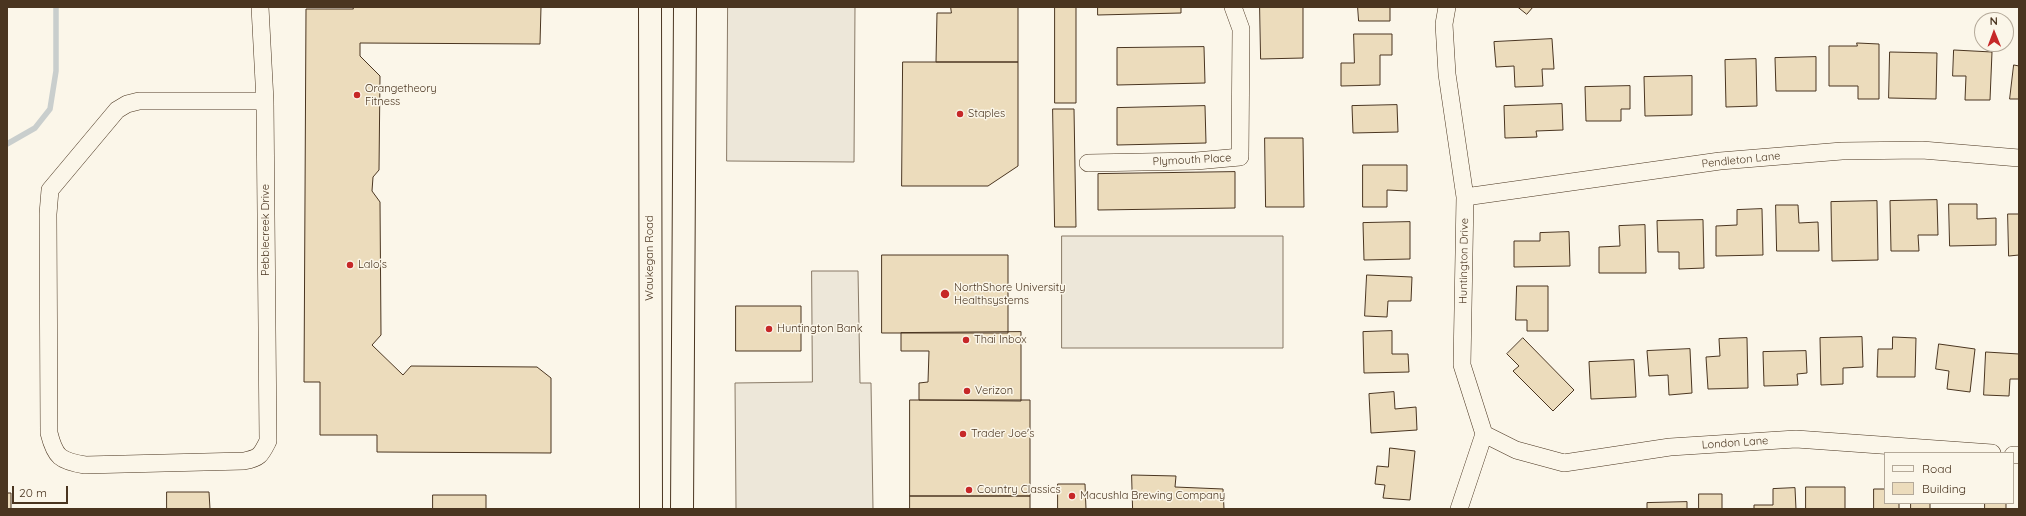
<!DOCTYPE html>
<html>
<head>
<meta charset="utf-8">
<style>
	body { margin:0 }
	#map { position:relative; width:2026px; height:516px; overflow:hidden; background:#fbf6e9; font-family:Quicksand,sans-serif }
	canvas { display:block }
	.frame { position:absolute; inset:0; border:8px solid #4a3520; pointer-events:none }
	.legend { position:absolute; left:1884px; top:452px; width:130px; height:52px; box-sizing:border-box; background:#fbf6e9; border:1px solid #b4a999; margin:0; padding:5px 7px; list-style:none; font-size:12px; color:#4a3520 }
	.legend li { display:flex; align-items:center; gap:8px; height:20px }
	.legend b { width:20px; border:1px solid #b4a999 }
	.north { position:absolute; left:1974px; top:12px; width:40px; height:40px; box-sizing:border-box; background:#fbf6e9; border:1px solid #b4a999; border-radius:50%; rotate:359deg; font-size:11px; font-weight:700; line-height:16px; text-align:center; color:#4a3520 }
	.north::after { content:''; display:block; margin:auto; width:14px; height:18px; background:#c62828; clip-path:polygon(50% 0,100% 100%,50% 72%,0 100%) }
	.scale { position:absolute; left:12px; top:486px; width:56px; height:18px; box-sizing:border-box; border:2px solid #4a3520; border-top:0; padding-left:5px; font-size:12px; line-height:14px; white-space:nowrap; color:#4a3520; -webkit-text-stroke:3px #fbf6e9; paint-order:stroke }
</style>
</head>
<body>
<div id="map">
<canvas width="2026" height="516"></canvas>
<div class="frame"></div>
<ul class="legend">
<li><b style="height:5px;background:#fbf6e9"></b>Road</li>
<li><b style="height:11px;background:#ecdcbc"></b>Building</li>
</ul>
<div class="north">N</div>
<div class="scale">20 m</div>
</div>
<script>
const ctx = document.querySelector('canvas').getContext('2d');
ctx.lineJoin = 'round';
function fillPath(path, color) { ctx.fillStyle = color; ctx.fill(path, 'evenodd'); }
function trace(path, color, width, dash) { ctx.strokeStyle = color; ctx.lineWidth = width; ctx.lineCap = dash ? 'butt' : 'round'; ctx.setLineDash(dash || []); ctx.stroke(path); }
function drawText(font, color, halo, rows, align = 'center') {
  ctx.font = font + ' Quicksand,sans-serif'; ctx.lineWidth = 3; ctx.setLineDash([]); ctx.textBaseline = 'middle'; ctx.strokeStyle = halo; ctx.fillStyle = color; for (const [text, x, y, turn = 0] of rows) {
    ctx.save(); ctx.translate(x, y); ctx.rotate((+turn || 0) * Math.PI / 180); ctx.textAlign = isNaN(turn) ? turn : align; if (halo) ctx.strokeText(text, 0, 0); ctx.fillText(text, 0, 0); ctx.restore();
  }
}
const parking = new Path2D(`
	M 728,7 L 855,7 L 854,162 L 727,161 Z
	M 1062,236 L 1283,236 L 1283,348 L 1062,348 Z
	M 812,271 L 858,271 L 860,383 L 871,383 L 873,509 L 736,509 L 735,383 L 812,382 Z`);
fillPath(parking, '#ede7d9');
trace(parking, '#887966', 1);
trace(new Path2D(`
	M 7,144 L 35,128 L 50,109 L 56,71 L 56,7`), '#c9cecd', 5.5);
const building = new Path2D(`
	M 353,7 L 541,7 L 540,44 L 360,43 L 360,56 L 380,76 L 379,170 L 373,177 L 372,191 L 380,202 L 381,335 L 372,345 L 403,375 L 411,366 L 537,367 L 551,378 L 551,453 L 377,452 L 377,435 L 320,435 L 320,382 L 304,382 L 306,9 L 353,9 Z
	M 951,7 L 1018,7 L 1018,62 L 936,62 L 937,13 L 951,13 Z
	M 1055,7 L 1076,7 L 1076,103 L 1055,103 Z
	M 1098,7 L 1181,7 L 1181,13 L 1098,15 Z
	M 1260,7 L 1303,7 L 1303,58 L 1261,59 Z
	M 1358,7 L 1390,7 L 1390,21 L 1359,21 Z
	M 1518,7 L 1533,7 L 1527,14 Z
	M 1354,34 L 1392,34 L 1392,55 L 1380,55 L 1380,85 L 1341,86 L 1341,63 L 1354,63 Z
	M 1552,39 L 1554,69 L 1542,69 L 1543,86 L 1515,87 L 1514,66 L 1496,67 L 1494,42 Z
	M 1857,43 L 1879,44 L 1879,99 L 1858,99 L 1858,86 L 1829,86 L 1829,46 L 1857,46 Z
	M 1204,47 L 1205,83 L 1117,85 L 1117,48 Z
	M 1954,50 L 1992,52 L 1990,100 L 1965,100 L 1966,76 L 1953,76 Z
	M 1890,52 L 1937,53 L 1936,99 L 1889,98 Z
	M 1816,57 L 1816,91 L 1776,91 L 1775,58 Z
	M 1756,59 L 1757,106 L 1726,107 L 1725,60 Z
	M 903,62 L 1018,62 L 1018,166 L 988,186 L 902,186 Z
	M 2014,65 L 2019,66 L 2019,99 L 2010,99 Z
	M 1692,76 L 1692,115 L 1645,116 L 1644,77 Z
	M 1630,86 L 1630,109 L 1621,109 L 1621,121 L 1586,121 L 1585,87 Z
	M 1562,104 L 1563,130 L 1536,131 L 1537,137 L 1505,138 L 1504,106 Z
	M 1397,105 L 1398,132 L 1353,133 L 1352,106 Z
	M 1205,106 L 1206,143 L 1117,145 L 1117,108 Z
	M 1053,109 L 1074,109 L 1076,227 L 1055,227 Z
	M 1265,138 L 1303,138 L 1304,207 L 1266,207 Z
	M 1363,165 L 1407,165 L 1407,191 L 1387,190 L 1387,207 L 1363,207 Z
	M 1235,172 L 1235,208 L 1098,210 L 1098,174 Z
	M 1937,200 L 1938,235 L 1918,235 L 1919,251 L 1891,251 L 1890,201 Z
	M 1877,201 L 1878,260 L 1832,261 L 1831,202 Z
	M 1949,204 L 1977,204 L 1977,219 L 1996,218 L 1996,245 L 1950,246 Z
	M 1776,205 L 1798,205 L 1799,223 L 1818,222 L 1819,251 L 1777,251 Z
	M 1762,209 L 1763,255 L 1716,256 L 1716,226 L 1737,225 L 1737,210 Z
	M 2008,214 L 2019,214 L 2019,255 L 2009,256 Z
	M 1703,220 L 1704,268 L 1679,269 L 1679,252 L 1658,252 L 1657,221 Z
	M 1410,222 L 1410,259 L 1364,260 L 1363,223 Z
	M 1645,225 L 1646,273 L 1599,273 L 1599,247 L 1620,246 L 1619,226 Z
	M 1569,232 L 1570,266 L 1514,267 L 1514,241 L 1540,241 L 1540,233 Z
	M 882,255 L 1008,255 L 1008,333 L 882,333 Z
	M 1367,275 L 1412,277 L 1411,301 L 1388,301 L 1387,317 L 1365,316 Z
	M 1517,286 L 1548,286 L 1548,331 L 1527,331 L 1527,320 L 1516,320 Z
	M 736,306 L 801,306 L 801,351 L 736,351 Z
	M 1392,331 L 1392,354 L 1408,354 L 1409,372 L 1364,373 L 1363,332 Z
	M 1021,332 L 1021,401 L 919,400 L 919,383 L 928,382 L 929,351 L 901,351 L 901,333 Z
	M 1862,337 L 1863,367 L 1843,368 L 1843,384 L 1821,385 L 1820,338 Z
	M 1893,337 L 1916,338 L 1915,377 L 1877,377 L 1878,349 L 1892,349 Z
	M 1523,338 L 1574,390 L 1553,411 L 1513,371 L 1519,366 L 1507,354 Z
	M 1747,338 L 1748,388 L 1708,389 L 1706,357 L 1720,356 L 1719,339 Z
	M 1939,344 L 1975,349 L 1970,392 L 1947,389 L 1949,371 L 1936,369 Z
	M 1690,349 L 1692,393 L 1669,395 L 1668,375 L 1649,376 L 1647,351 Z
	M 1806,351 L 1807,373 L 1797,374 L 1798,385 L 1764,386 L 1763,352 Z
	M 1986,352 L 2019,354 L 2019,379 L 2010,379 L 2009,396 L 1984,395 Z
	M 1634,360 L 1636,397 L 1591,399 L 1589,362 Z
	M 1394,392 L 1395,409 L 1416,407 L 1417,430 L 1371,433 L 1369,394 Z
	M 910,400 L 1030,400 L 1030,496 L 910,496 Z
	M 1390,448 L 1415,451 L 1410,500 L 1383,498 L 1385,485 L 1375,484 L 1377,466 L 1388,467 Z
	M 1132,475 L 1176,476 L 1175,487 L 1223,489 L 1224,509 L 1133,509 Z
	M 1058,484 L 1085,484 L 1086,509 L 1058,509 Z
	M 1806,487 L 1845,487 L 1845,509 L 1806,509 Z
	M 1795,488 L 1796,509 L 1754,509 L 1754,505 L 1773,505 L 1773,489 Z
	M 1874,489 L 1885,489 L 1885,503 L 1899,503 L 1899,509 L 1874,509 Z
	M 167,492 L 209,492 L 210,509 L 167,509 Z
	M 7,493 L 11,493 L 11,509 L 7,509 Z
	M 1699,494 L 1722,494 L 1722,509 L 1699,509 Z
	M 433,495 L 486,495 L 486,509 L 433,509 Z
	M 910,496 L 1030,496 L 1030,509 L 910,509 Z
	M 1687,502 L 1687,509 L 1647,509 L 1647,503 Z
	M 1911,503 L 1930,503 L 1930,509 L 1911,509 Z
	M 1985,503 L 2006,503 L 2006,509 L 1985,509 Z`);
fillPath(building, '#ecdcbc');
trace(building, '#4a3520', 1);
const street = new Path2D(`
	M 260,7 L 265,101 L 268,441 C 261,455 260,458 244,461 L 85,465 C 60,461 55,457 49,433 L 48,214 L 50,190 L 117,110 L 127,104 L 139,101 L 265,101
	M 1447,7 L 1444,24 L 1447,74 L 1465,197 L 1462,365 L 1484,434 L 1459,509
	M 1088,163 L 1196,161 L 1240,157 L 1241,29 L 1233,7
	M 1465,197 L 1720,161 L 1842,151 L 1922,150 L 2019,158
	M 1484,434 L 1516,450 L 1564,463 L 1670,447 L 1796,439 L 1992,453
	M 2013,455 L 2019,455`);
const primary = new Path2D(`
	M 650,7 L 651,509
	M 682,509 L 685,7`);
trace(street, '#4a3520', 18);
trace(primary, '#4a3520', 24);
trace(street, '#fbf6e9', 17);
trace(primary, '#fbf6e9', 22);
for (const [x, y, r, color] of [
	[357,95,4,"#c62828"],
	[960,114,4,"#c62828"],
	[350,265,4,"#c62828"],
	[945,294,5,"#c62828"],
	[769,329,4,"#c62828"],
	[966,340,4,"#c62828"],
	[967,391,4,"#c62828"],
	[963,434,4,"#c62828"],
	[969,490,4,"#c62828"],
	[1072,496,4,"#c62828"]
]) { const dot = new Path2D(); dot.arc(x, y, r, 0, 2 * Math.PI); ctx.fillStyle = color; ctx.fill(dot); trace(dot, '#fbf6e9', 1.5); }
drawText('11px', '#4a3520', '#fbf6e9', [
	["Orangetheory",365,89],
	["Fitness",365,102],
	["Staples",968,114],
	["Lalo's",358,265],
	["NorthShore University",954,288],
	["Healthsystems",954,301],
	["Huntington Bank",777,329],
	["Thai Inbox",974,340],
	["Verizon",975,391],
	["Trader Joe's",971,434],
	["Country Classics",977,490],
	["Macushla Brewing Company",1080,496]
], 'left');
drawText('11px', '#4a3520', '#fbf6e9', [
	["Plymouth Place",1192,160,-3],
	["Pendleton Lane",1741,160,-6],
	["Pebblecreek Drive",266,230,-90],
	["Waukegan Road",650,258,-90],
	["Huntington Drive",1464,261,-89],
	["London Lane",1735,443,-4]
]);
</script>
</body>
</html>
